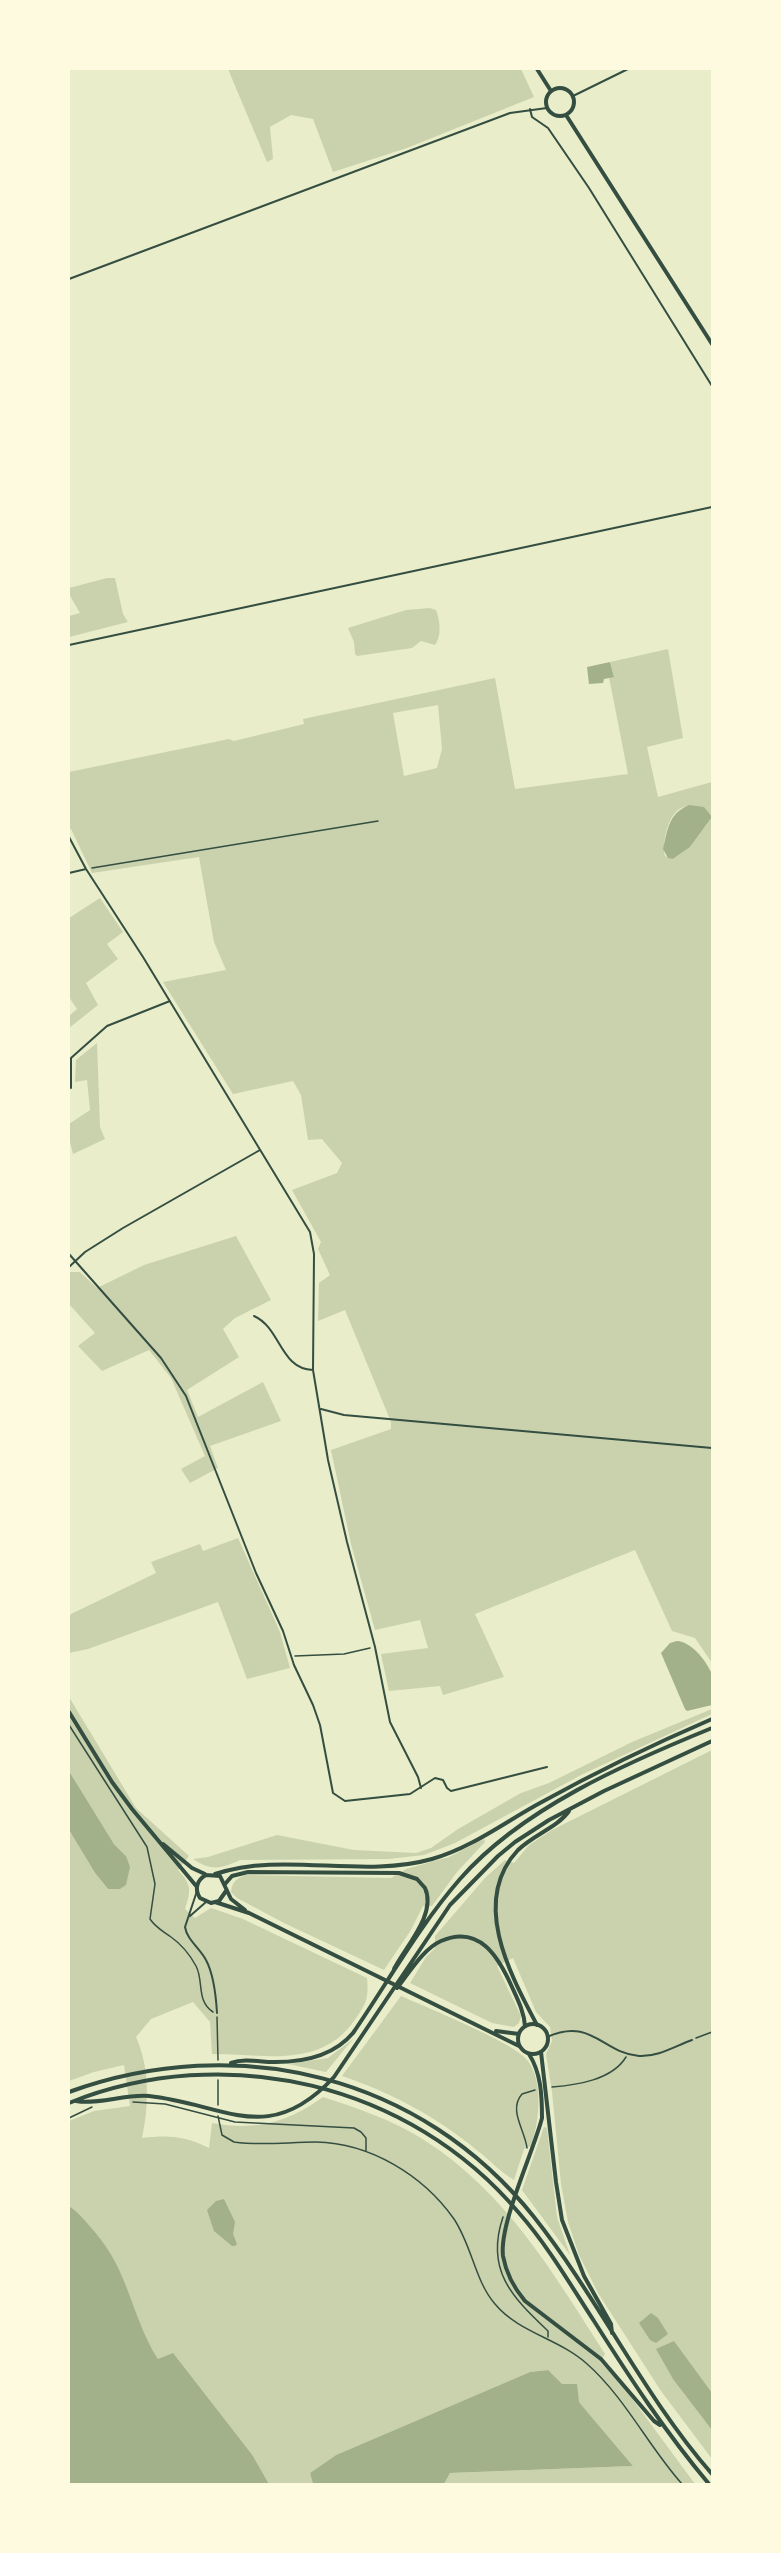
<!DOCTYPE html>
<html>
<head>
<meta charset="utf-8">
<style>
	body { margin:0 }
	#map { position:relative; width:781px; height:2553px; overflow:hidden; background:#e9edc9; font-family:"Open Sans",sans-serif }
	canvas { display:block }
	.frame { position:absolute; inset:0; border:70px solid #fefae0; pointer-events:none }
</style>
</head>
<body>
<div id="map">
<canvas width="781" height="2553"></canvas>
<div class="frame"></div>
</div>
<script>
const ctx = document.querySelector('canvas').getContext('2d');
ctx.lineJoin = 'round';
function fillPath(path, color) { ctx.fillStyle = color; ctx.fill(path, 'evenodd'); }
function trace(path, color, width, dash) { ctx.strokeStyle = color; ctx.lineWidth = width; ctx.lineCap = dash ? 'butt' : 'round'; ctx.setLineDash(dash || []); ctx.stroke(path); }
fillPath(new Path2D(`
	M 228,69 L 521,69 L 534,97 L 407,148 L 333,172 L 313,119 L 291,115 L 270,127 L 273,159 L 267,162 Z
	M 107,578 L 115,578 L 123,614 L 128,622 L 69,637 L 69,616 L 80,613 L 69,594 L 69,588 Z
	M 430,608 L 436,610 C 440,621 442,636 435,645 L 421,641 L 412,648 L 357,656 L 355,654 L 354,642 L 348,628 L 406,610 Z
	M 668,649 L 683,738 L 647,747 L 658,797 L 712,782 L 712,817 L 689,805 C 685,807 679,808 676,812 C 667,820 662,845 665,856 L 673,859 L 690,847 L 712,817 L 712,1663 L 695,1638 L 672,1631 L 635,1550 L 475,1614 L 504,1677 L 443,1695 L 440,1686 L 389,1691 L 381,1654 L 428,1648 L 420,1620 L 375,1630 L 351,1544 L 331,1450 L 391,1429 L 391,1422 L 345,1310 L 318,1321 L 319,1283 L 330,1275 L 318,1249 L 321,1242 L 292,1190 L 337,1173 L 342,1163 L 322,1139 L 308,1140 L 301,1095 L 293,1081 L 233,1094 L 163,982 L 226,970 L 214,942 L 199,857 L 92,873 L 71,829 L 69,829 L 69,772 L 229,739 L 234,741 L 304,724 L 303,719 L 495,678 L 515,789 L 628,774 L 609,677 L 614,676 L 610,662 ZM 438,705 L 442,749 L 437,768 L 404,776 L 393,713 Z
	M 100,898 L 123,932 L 107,944 L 118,959 L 86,983 L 98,1005 L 69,1028 L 69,1016 L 77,1009 L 69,997 L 69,918 Z
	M 97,1043 L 100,1127 L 105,1139 L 73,1154 L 69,1138 L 69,1124 L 90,1110 L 87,1080 L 75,1082 L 76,1060 Z
	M 236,1236 L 271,1300 L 235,1318 L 223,1329 L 239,1357 L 187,1390 L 198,1417 L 263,1382 L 281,1421 L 210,1446 L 218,1468 L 190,1483 L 181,1469 L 205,1456 L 171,1378 L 149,1350 L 102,1371 L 78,1346 L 95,1333 L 69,1304 L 69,1272 L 80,1272 L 97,1288 L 144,1265 Z
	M 238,1538 L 280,1632 L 290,1668 L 247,1679 L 218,1602 L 88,1649 L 69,1653 L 69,1618 L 71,1614 L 156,1573 L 151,1562 L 200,1544 L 203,1551 Z
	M 69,1697 L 136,1808 L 189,1856 L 178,1870 C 192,1885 191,1890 185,1909 L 195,1918 L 211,1908 L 243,1919 L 367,1978 C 369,1999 366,2004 354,2021 C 320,2069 263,2054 212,2054 L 210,2022 L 193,2002 L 151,2019 L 136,2037 C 150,2068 149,2105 142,2138 C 169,2135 184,2136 209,2148 L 212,2123 C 254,2131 288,2123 323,2097 C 357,2108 393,2120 424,2140 C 506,2192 554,2274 605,2354 L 600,2362 L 622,2385 L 695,2484 L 444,2484 L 450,2473 L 633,2466 L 579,2402 L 547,2370 L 530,2372 L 336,2455 L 310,2473 L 313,2484 L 269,2484 L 253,2456 L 158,2359 C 131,2317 128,2270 95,2232 C 86,2222 80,2213 69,2206 L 69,2121 L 94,2111 L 130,2106 L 124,2065 L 94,2072 L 69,2081 L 69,1830 L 95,1873 L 108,1889 L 120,1889 L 126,1856 L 114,1844 L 69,1771 Z
	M 712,1709 L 712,1714 L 583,1774 L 455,1843 L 424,1855 L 388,1859 L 240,1860 C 221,1869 211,1871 193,1859 L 208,1857 L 277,1835 L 354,1850 L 416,1853 L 431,1848 L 458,1829 L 521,1793 L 549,1783 L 632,1742 Z
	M 712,1750 L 712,2459 L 661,2391 L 598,2293 L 579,2255 L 568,2222 L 561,2184 L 552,2092 L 546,2054 L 552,2041 L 550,2027 L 536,2012 L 513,1958 L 497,1966 L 521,2016 L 519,2023 L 514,2027 L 492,2023 L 410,1983 L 426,1957 L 435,1948 L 435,1936 L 485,1878 L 505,1860 L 514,1863 L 529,1845 L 552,1830 Z
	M 484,1839 L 485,1842 L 457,1872 L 432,1906 L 423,1906 L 411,1930 L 384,1970 L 284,1923 L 237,1898 L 231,1892 C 232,1882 236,1879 245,1875 L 391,1878 L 406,1869 L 449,1857 Z
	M 401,1996 C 425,2007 516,2043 528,2061 C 544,2083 539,2123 531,2146 L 524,2149 L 514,2180 C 500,2172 490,2160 478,2151 C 437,2117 392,2093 342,2076 Z
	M 353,2039 L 326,2072 L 288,2064 L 328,2058 Z
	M 544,2127 L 547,2128 L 557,2217 L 570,2255 L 522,2190 Z`), '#cad2ad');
fillPath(new Path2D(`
	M 610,662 L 614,677 L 604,679 L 603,683 L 589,684 L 587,667 Z
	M 689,805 L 704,807 L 712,817 L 690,847 L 673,859 L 668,858 L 663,849 C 668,829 668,814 689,805 Z
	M 677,1641 C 691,1642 705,1659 711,1672 C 715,1680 712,1696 712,1705 L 687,1711 L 685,1709 L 661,1653 L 670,1643 Z
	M 69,1771 L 114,1844 L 126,1856 L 130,1867 L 126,1885 L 120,1889 L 108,1889 L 95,1873 L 69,1830 Z
	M 224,2199 L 235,2222 L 233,2234 L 237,2244 L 235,2246 L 232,2246 L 214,2231 L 207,2210 L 216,2201 Z
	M 69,2206 C 80,2213 86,2222 95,2232 C 129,2271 131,2316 158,2359 L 173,2353 L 253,2456 L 269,2484 L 69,2484 Z
	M 651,2313 L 658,2318 L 668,2334 L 656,2343 L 650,2340 L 639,2323 Z
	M 674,2341 L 712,2393 L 712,2430 L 673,2379 L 656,2349 Z
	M 548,2370 L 562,2384 L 577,2384 L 579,2402 L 633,2466 L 450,2473 L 444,2484 L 313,2484 L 310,2473 L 336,2455 L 530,2372 Z`), '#a3b18a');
trace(new Path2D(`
	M 92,868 L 378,821
	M 295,1656 L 344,1654 L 370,1648
	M 69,1725 L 147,1847 L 155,1884 L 150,1919 C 156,1928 163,1931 171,1937 C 181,1944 190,1955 196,1966 C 204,1981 196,2001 213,2012
	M 217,2017 L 218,2060
	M 696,2038 L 712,2032
	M 218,2080 L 218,2105
	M 552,2087 C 577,2085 612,2080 626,2057
	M 133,2102 L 165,2104 L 235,2122 L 354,2128 L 361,2132 L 366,2138 L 366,2151
	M 218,2116 L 222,2135 L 234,2142 C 260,2146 289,2142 316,2142 C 370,2143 423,2175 454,2219 C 472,2246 475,2281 495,2304 C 518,2332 559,2339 586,2363 C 625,2397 648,2446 682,2484
	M 69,2118 L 92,2107
	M 527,2148 C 525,2130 508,2110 522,2094 L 535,2090
	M 503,2217 C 485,2270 512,2297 548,2331 L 548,2337`), '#344e41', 1.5);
trace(new Path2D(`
	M 573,96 L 628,69
	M 530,109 L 532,117 L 548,128 L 589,188 L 712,386
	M 69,279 L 510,113 L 547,108
	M 69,645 L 712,507
	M 69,837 L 86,869 L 143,957 L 310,1232 L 314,1254 L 313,1370 L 328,1460 L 347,1542 L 375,1647 L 390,1722 L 418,1777 L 421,1788
	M 69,873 L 86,869
	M 71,1088 L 71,1058 L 107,1026 L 170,1001
	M 69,1254 L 161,1358 L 186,1396 L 256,1573 L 283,1631 L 294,1665 L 313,1705 L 320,1725 L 333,1793 L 345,1801 L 410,1794 L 435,1778 L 443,1780 L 447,1788 L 451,1791 L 547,1767
	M 69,1267 L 85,1252 L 123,1228 L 260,1150
	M 254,1316 C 281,1328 280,1369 313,1370
	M 321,1409 L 344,1415 L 712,1448
	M 197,1891 L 185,1927 C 187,1940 200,1948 206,1960 C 214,1975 216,1996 217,2013
	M 190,1916 L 206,1902
	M 547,2037 C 592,2017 602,2053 639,2056 C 658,2057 675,2046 692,2040`), '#344e41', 2);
trace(new Path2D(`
	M 537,69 L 551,91
	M546 102a14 14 0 1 1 28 0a14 14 0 1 1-28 0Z
	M 566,115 L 712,344
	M 69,1712 L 112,1782 L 132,1809 L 197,1887
	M 163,1844 L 192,1868 L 205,1874
	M 226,1891 L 219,1901 L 211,1903 L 200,1898 C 194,1889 197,1880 206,1875 L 220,1876 L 231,1899 L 245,1910
	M 215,1902 L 249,1913 L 519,2046
	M518 2039a15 15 0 1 1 30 0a15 15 0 1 1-30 0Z
	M 496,2031 L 519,2034`), '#344e41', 4);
trace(new Path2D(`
	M 215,1874 C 284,1851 361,1879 432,1859 C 471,1848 505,1822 540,1803 C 596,1772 654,1744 712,1719
	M 225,1884 L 232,1876 L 248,1872 L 399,1873 L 417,1879 L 425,1888 C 437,1914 405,1947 394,1969
	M 397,1988 C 409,1973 423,1949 441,1941 C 480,1924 499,1958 512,1987 C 518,2000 524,2012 525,2026
	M 537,2025 C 510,1974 470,1901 518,1850 C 533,1835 558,1827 569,1811
	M 541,2052 L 556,2182 L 562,2220 L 584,2276 L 611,2324 L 612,2333
	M 529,2054 C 541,2073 542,2095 542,2118 C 533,2153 499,2224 503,2256 C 506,2273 514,2288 525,2301 L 601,2359 L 654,2421 L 660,2425
	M 231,2063 C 242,2059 255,2061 268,2062 C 298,2063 332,2058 353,2033 C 388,1982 419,1926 460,1879 C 521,1809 626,1763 712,1728
	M 69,2092 C 238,2031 421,2075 534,2217 C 599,2299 643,2395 712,2474
	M 76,2101 C 97,2105 125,2094 149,2096 C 225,2104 268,2148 334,2077 L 450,1905 L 498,1856 L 515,1842 L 549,1820 L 604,1791 L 712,1741
	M 69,2103 C 225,2040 410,2083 519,2213 C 548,2246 570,2284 594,2321 C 630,2378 666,2433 709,2484`), '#344e41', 4);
</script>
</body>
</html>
